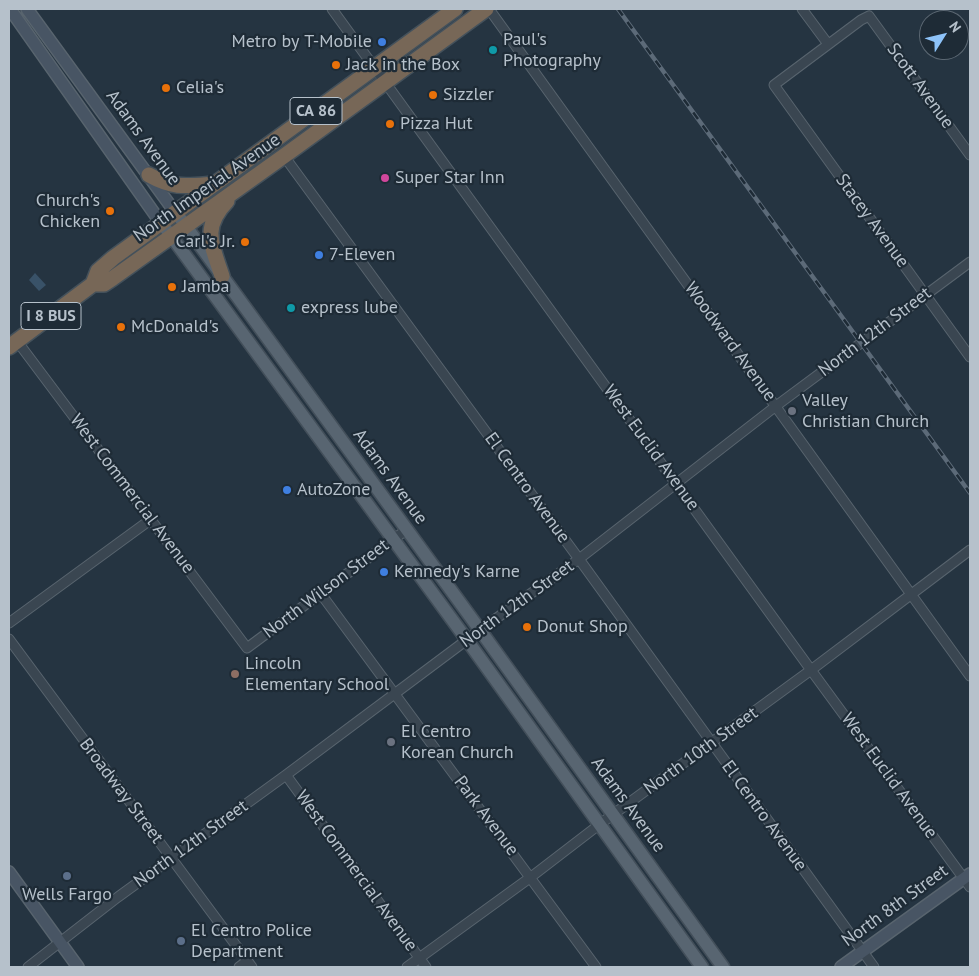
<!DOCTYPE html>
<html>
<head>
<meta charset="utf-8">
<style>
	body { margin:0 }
	#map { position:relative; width:979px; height:976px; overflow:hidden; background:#253441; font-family:"PT Sans",sans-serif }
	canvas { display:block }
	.frame { position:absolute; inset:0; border:10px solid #b6c1cb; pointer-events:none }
	.north { position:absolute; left:919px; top:10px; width:50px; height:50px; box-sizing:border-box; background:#1e2b36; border:1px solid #5b6772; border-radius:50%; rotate:54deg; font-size:14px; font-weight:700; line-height:20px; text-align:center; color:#b6c1cb }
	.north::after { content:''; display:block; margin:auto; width:18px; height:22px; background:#8dc3f9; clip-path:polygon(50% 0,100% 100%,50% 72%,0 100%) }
</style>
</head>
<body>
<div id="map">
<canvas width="979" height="976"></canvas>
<div class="frame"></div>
<div class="north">N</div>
</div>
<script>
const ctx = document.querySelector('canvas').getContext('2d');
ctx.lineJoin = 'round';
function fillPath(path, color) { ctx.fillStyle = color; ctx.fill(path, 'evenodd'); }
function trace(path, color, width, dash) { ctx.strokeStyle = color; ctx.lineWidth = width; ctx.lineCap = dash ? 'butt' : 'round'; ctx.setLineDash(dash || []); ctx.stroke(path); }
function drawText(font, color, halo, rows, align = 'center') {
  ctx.font = font + ' "PT Sans",sans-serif'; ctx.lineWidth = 4.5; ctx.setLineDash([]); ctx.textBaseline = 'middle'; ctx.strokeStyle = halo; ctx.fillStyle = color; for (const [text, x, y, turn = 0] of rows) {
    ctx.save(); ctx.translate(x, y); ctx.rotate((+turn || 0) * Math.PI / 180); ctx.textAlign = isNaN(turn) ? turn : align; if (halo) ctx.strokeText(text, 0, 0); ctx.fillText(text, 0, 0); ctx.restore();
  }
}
fillPath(new Path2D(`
	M 35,273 L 46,285 L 39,291 L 29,280 Z`), '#395268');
const street = new Path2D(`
	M 332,9 L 811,670 L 970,887
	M 489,9 L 970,676
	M 802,9 L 828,44
	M 970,155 L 869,16 L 861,20 L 774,85 L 970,357
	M 284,156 L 579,559 L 874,967
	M 17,341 L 247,648 L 406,530
	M 321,594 L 596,967
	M 9,623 L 150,520
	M 9,639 L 252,967
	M 286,775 L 426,967
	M 28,967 L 118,897 L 286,775 L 480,630 L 579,559 L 776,406 L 970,262
	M 239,967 L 247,961
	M 407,967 L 531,877 L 600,824 L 811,670 L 970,550`);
const secondary = new Path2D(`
	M 10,9 L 161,223
	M 27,9 L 175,212
	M 9,872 L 78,967
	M 841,967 L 970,874`);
const primary = new Path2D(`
	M 180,218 L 480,630 L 723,967
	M 166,229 L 467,640 L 702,967`);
const highway = new Path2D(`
	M 149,175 C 174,189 187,186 214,184
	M 222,276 C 212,245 201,228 227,201
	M 93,284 L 104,284 L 113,278 L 284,156 L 486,9
	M 9,347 L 93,284 L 98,271 L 113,258 L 455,9`);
trace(street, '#58646e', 11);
trace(secondary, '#58646e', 14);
trace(primary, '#434f5a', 15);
trace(highway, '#44515b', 18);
trace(street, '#3a4651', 9);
trace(secondary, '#485564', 11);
trace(primary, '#586571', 12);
trace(highway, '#776757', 15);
const rail = new Path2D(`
	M 618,9 L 970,493`);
trace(rail, '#5c6a78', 4.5);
trace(rail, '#1e2b36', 2.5, [8]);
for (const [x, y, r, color] of [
	[382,42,5,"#3f7fe0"],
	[493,50,5,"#0f9aa8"],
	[336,65,5,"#e8710a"],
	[166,88,5,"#e8710a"],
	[433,95,5,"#e8710a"],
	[390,124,5,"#e8710a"],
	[385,178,5,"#d1479c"],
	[110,211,5,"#e8710a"],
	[245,242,5,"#e8710a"],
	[319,255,5,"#3f7fe0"],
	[172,287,5,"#e8710a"],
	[291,308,5,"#0f9aa8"],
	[121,327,5,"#e8710a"],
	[792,411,5,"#6b7280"],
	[287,490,5,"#3f7fe0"],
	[384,572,5,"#3f7fe0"],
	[527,627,5,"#e8710a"],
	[235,674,5,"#8d6e63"],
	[391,742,5,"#6b7280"],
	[67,876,5,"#5c6f8a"],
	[181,941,5,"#5c6f8a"]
]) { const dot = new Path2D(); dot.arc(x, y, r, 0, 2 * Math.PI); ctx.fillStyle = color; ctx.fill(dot); trace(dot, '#1e2b36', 2); }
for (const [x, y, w] of [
	[316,111,52],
	[51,316,60]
]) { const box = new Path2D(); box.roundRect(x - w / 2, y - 13.5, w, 27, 4); ctx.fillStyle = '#1e2b36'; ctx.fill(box); trace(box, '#b6c1cb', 1); }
drawText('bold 16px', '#b6c1cb', null, [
	["CA 86",316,111],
	["I 8 BUS",51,316]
]);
drawText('18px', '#b6c1cb', '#1e2b36', [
	["Paul's",503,40],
	["Photography",503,61],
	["Metro by T-Mobile",372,42,"right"],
	["Jack in the Box",346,65],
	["Celia's",176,88],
	["Sizzler",443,95],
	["Pizza Hut",400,124],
	["Super Star Inn",395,178],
	["Church's",100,201,"right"],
	["Chicken",100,222,"right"],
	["Carl's Jr.",235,242,"right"],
	["7-Eleven",329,255],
	["Jamba",182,287],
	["express lube",301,308],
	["McDonald's",131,327],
	["Valley",802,401],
	["Christian Church",802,422],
	["AutoZone",297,490],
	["Kennedy's Karne",394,572],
	["Donut Shop",537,627],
	["Lincoln",245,664],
	["Elementary School",245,685],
	["El Centro",401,732],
	["Korean Church",401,753],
	["Wells Fargo",67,895,"center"],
	["El Centro Police",191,931],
	["Department",191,952]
], 'left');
drawText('18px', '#b6c1cb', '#1e2b36', [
	["Scott Avenue",920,86,54],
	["Adams Avenue",143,138,54],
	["North Imperial Avenue",207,188,-35],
	["Stacey Avenue",872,221,54],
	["North 12th Street",875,332,-37],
	["Woodward Avenue",730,342,54],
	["West Euclid Avenue",651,448,54],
	["Adams Avenue",390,477,54],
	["El Centro Avenue",527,488,54],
	["West Commercial Avenue",132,494,53],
	["North Wilson Street",326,589,-37],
	["North 12th Street",517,604,-36],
	["North 10th Street",701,751,-36],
	["West Euclid Avenue",889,776,54],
	["Broadway Street",121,791,53],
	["Adams Avenue",628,805,54],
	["Park Avenue",486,816,53],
	["El Centro Avenue",764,816,54],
	["North 12th Street",191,844,-36],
	["West Commercial Avenue",356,871,54],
	["North 8th Street",895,906,-36]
]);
</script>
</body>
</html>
